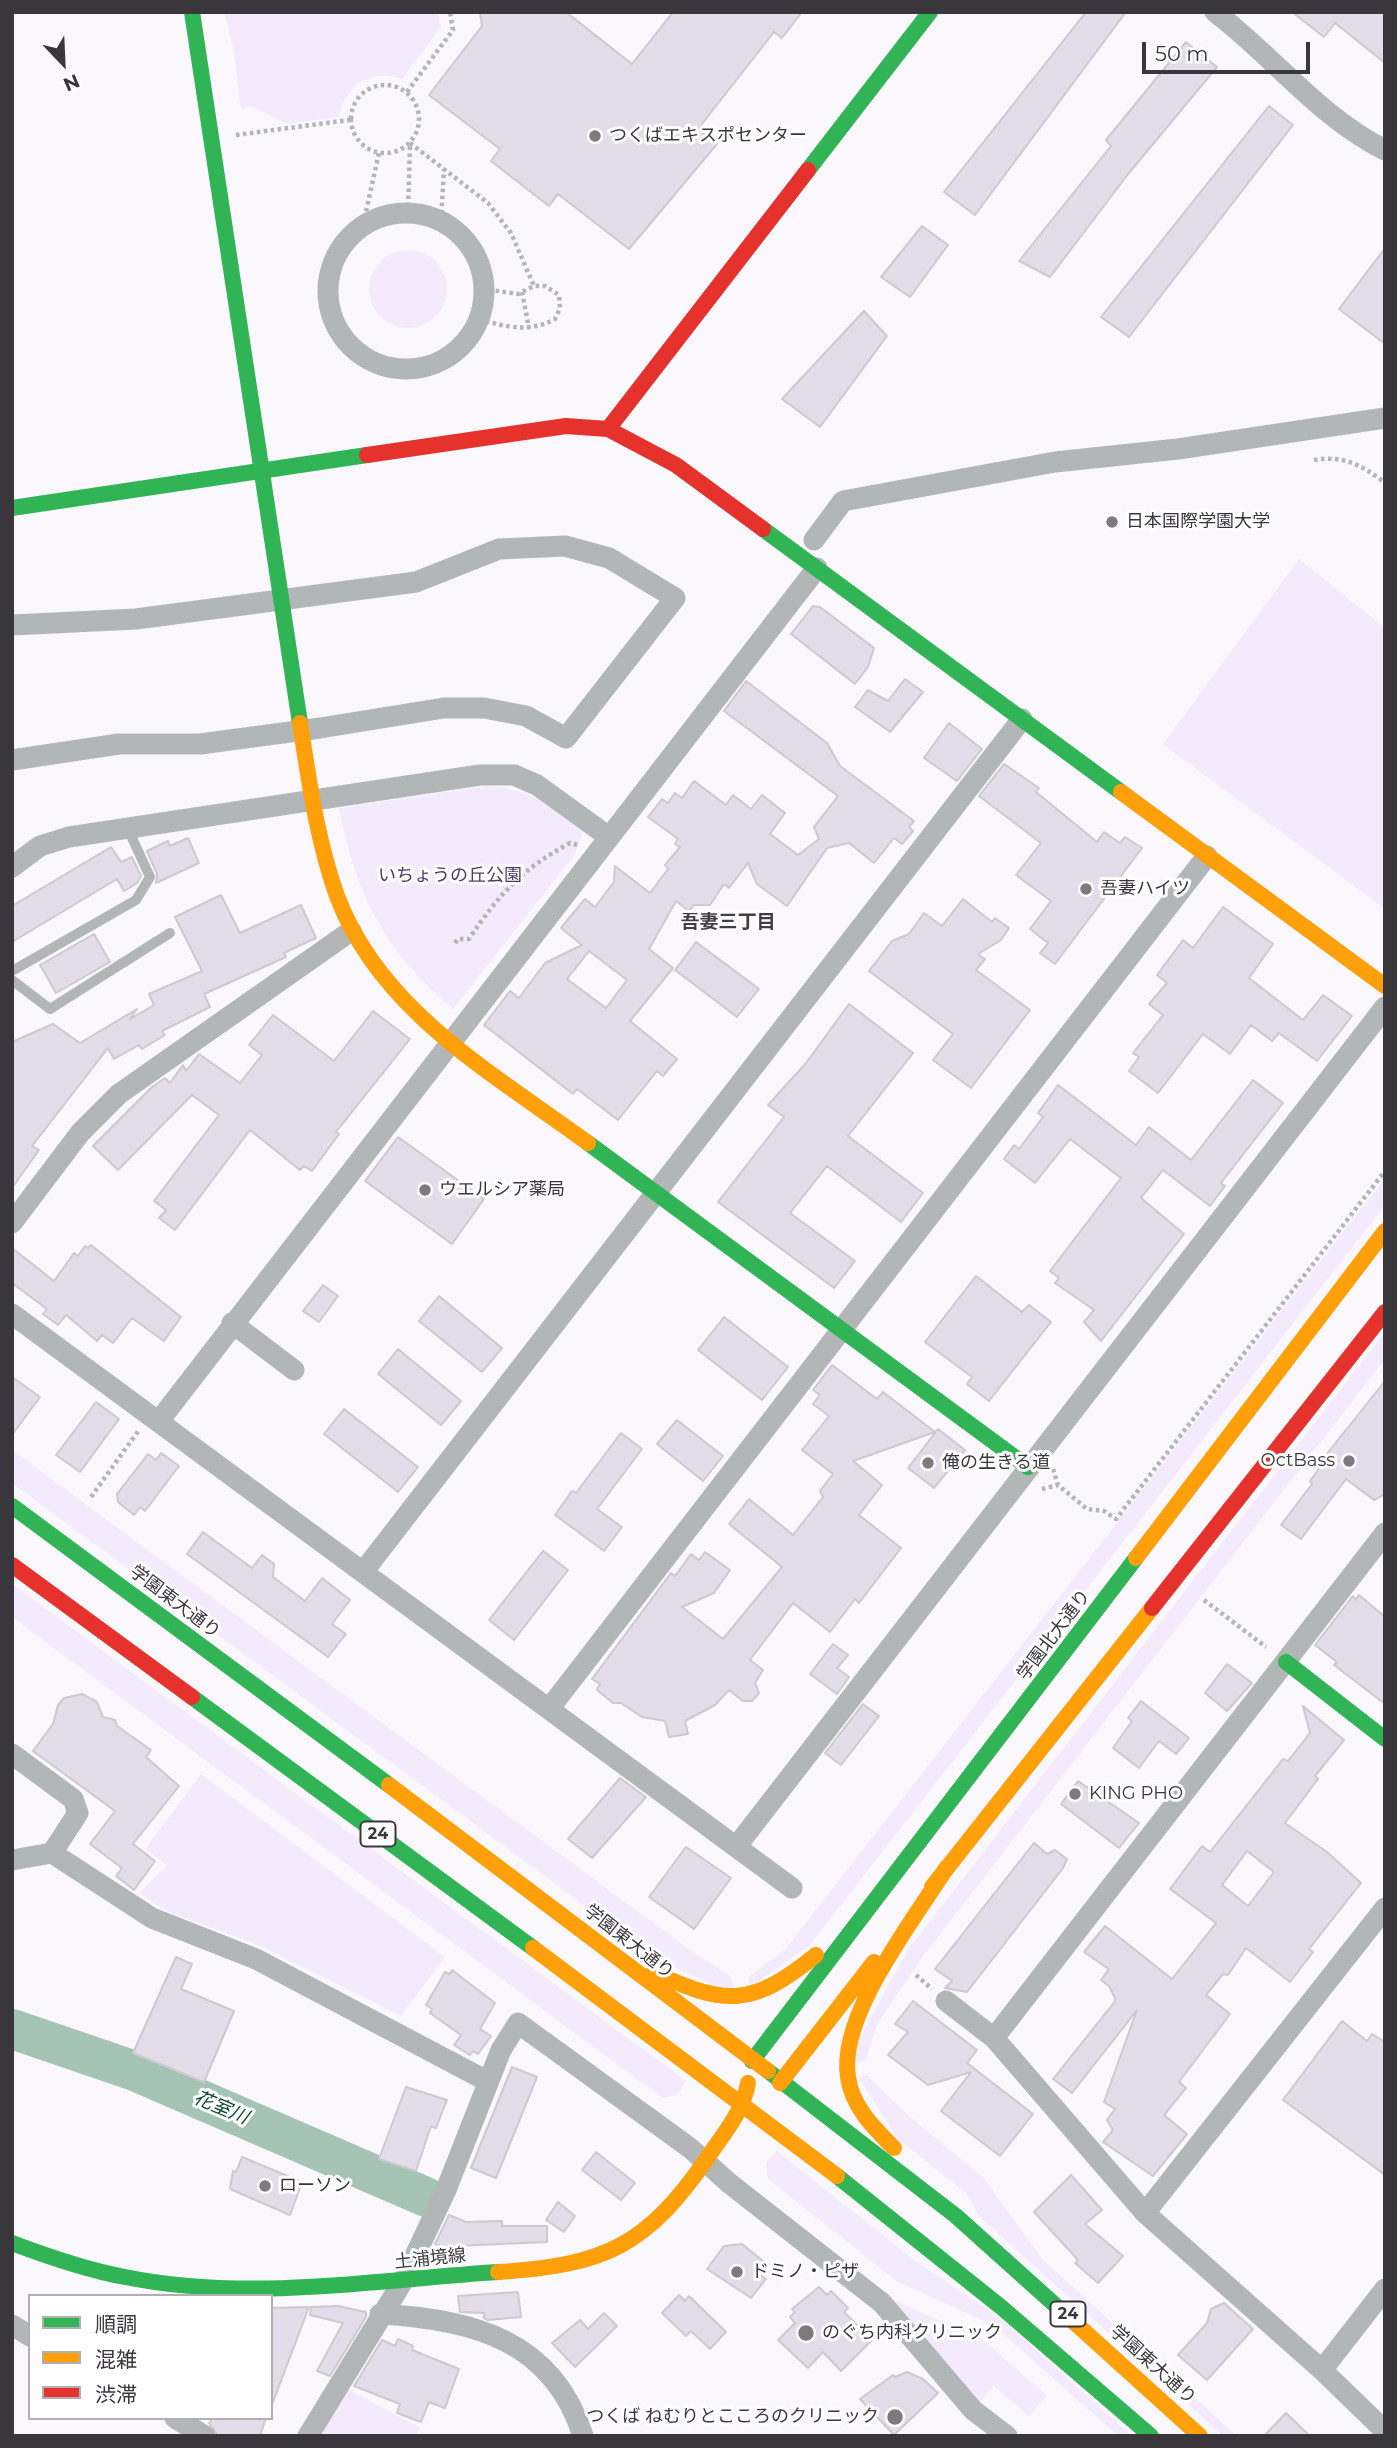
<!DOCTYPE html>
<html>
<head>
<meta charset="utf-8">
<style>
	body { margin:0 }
	#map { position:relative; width:1397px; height:2448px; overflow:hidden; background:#faf7fd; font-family:Montserrat,"Noto Sans JP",sans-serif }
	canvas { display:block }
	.frame { position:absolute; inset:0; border:14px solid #39373b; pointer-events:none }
	.legend { position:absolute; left:28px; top:2294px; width:245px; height:126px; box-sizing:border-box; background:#fff; border:2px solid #b0afb1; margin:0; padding:9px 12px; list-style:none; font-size:21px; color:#39373b }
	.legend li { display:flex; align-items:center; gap:14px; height:35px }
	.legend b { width:35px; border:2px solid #b0afb1 }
	.north { position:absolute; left:28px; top:28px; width:70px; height:70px; -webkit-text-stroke:5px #fff; paint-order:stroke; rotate:157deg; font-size:19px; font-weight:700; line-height:28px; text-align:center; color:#39373b }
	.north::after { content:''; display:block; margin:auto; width:24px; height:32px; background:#39373b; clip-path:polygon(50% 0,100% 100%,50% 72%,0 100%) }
	.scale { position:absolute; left:1142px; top:42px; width:168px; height:32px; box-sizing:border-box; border:4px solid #39373b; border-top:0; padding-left:9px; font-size:21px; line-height:24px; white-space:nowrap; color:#39373b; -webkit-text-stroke:5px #fff; paint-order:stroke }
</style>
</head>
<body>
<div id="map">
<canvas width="1397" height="2448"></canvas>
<div class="frame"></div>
<ul class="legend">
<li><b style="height:9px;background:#30b455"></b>順調</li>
<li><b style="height:9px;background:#ff9f0a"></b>混雑</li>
<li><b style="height:9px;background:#e5322d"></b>渋滞</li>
</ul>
<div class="north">N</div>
<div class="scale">50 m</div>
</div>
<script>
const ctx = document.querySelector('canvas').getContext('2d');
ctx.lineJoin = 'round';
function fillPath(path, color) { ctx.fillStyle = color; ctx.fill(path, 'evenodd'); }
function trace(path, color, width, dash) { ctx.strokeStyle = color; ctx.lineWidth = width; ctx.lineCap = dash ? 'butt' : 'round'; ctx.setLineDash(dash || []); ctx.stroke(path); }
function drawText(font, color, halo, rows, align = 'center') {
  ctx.font = font + ' Montserrat,"Noto Sans JP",sans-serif'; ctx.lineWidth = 6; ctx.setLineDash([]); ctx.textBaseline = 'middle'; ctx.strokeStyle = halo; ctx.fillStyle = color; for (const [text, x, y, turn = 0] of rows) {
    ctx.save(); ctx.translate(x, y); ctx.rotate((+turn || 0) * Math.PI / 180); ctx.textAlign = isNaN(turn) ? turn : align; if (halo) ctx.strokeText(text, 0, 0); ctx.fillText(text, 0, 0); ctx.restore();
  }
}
fillPath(new Path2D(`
	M 224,12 L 438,12 L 441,27 L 402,79 C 371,68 345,85 339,117 L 287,124 L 251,106 L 241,109 L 234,51 Z
	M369 289a39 39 0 1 1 78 0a39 39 0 1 1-78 0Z
	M 1299,559 L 1385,628 L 1385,909 L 1163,744 Z
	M 487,786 C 531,789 549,805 583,831 L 575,854 L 453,1009 C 384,950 357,897 339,808 Z
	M 1385,1178 L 1385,1205 L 809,1946 L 751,1986 L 748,1977 L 784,1951 Z
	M 1385,1332 L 1385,1359 L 924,1955 L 877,2024 L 866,2059 L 855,2063 L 858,2042 L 907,1951 Z
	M 12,1450 L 690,1950 L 730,1976 L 734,1987 L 723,1989 L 660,1961 L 12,1483 Z
	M 12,1584 L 686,2081 L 677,2095 L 663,2098 L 12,1617 Z
	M 201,1774 L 445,1957 L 401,2016 L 258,1945 L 166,1911 L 139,1893 L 167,1865 L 145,1849 Z
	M 868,2076 L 911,2118 L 983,2177 L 1042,2259 L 1237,2436 L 1223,2436 L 979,2216 L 966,2193 L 898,2139 L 858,2077 Z
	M 777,2151 L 914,2260 L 1000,2318 L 1132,2436 L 1118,2436 L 993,2325 L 898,2282 L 768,2179 L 766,2163 Z
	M 893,2300 L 982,2339 L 1047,2396 L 1029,2416 L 994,2386 L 980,2402 Z
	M 348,2389 L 420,2428 L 416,2436 L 319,2436 Z`), '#f4eafe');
trace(new Path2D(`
	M 12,2029 L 132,2070 L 426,2197`), '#a5c4b5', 40);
const building = new Path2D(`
	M 480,12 L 566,12 L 632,64 L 673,12 L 802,12 L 782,38 L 774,32 L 698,129 L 717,144 L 629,249 L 558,194 L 549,206 L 491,161 L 500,149 L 429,95 L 482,26 Z
	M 1086,12 L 1126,12 L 975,215 L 944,192 Z
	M 1292,12 L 1385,12 L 1385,63 L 1335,23 L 1324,37 Z
	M 1186,42 L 1217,67 L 1129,173 L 1050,277 L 1019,261 L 1111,146 L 1106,140 Z
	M 1269,106 L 1293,125 L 1129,337 L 1101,317 Z
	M 922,226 L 948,245 L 910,297 L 881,277 Z
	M 1385,248 L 1385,344 L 1339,309 Z
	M 864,311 L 887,336 L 820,427 L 782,399 Z
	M 813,606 L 820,607 L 874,648 L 868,667 L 855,684 L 791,634 Z
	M 905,679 L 923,692 L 890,732 L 855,707 L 868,690 L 888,701 Z
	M 746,681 L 827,743 L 840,766 L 914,821 L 909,827 L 913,831 L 902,844 L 894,838 L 874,863 L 849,843 L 827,848 L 787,906 L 757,884 L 748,863 L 729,888 L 724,884 L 710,905 L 694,905 L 689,911 L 676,901 L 649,949 L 673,968 L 630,1021 L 677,1059 L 663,1076 L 657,1071 L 618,1120 L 577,1089 L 573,1094 L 484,1025 L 510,991 L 519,998 L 545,963 L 582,945 L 561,928 L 585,899 L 595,907 L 614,882 L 615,866 L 650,893 L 668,869 L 665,865 L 680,847 L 675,844 L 678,839 L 648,817 L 662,799 L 668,803 L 675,793 L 682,798 L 694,781 L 726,805 L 733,795 L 751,809 L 762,795 L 785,813 L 770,834 L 798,855 L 819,839 L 814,827 L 838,796 L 724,711 ZM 589,951 L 627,980 L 606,1008 L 567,979 Z
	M 949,723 L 982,749 L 957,781 L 924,758 Z
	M 1004,764 L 1039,788 L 1036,792 L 1097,842 L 1104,832 L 1120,843 L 1125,837 L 1142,848 L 1055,964 L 1040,953 L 1048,943 L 1030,929 L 1051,901 L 1016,875 L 1041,843 L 979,796 Z
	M 188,838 L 199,863 L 156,883 L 157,874 L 147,851 L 168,841 L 170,846 Z
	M 111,847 L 121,862 L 132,857 L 141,876 L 137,883 L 124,891 L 117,879 L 12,942 L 12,906 Z
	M 221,895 L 240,933 L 301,905 L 316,938 L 284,953 L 286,957 L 204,994 L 210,1007 L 162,1031 L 165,1035 L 142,1049 L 139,1045 L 114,1059 L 108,1048 L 32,1146 L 39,1150 L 12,1188 L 12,1042 L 53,1024 L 80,1043 L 137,1009 L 130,1019 L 154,1005 L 149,994 L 202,971 L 175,917 Z
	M 963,899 L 992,922 L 995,918 L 1009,928 L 1001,940 L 978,954 L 985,959 L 976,970 L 1030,1010 L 971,1088 L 933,1060 L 953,1034 L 869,971 L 892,941 L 909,934 L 924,913 L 942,926 Z
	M 1223,907 L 1273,944 L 1249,978 L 1303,1020 L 1323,995 L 1352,1016 L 1317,1061 L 1279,1033 L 1272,1041 L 1251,1025 L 1230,1054 L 1203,1034 L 1158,1093 L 1129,1071 L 1139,1057 L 1133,1053 L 1163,1015 L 1149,1004 L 1167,983 L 1157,975 L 1183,940 L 1193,948 Z
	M 94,934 L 110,962 L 56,993 L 40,965 Z
	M 696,942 L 759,989 L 737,1017 L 675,970 Z
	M 849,1004 L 913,1053 L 848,1136 L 923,1193 L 901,1222 L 827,1166 L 790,1213 L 855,1261 L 834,1288 L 718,1202 L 784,1117 L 768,1105 L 806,1063 Z
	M 373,1011 L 410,1039 L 336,1132 L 339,1134 L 312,1171 L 304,1166 L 300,1170 L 250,1130 L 175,1230 L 159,1218 L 166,1210 L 154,1201 L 219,1115 L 192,1095 L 118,1170 L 93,1146 L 152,1087 L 165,1078 L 170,1083 L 183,1065 L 186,1071 L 199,1054 L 240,1083 L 262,1055 L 249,1045 L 273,1015 L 334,1061 Z
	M 1253,1080 L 1283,1103 L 1221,1183 L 1225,1186 L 1210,1206 L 1163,1170 L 1141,1198 L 1184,1234 L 1101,1341 L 1084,1322 L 1094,1310 L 1055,1283 L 1059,1278 L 1050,1271 L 1121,1178 L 1070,1139 L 1035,1183 L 1004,1159 L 1014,1145 L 1019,1149 L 1043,1117 L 1038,1113 L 1058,1085 L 1136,1145 L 1149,1127 L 1191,1160 Z
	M 398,1137 L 484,1199 L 452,1244 L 365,1181 Z
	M 91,1245 L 181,1317 L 164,1341 L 132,1318 L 113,1343 L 102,1335 L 97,1341 L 66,1315 L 58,1325 L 43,1314 L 47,1309 L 12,1283 L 12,1248 L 54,1281 L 74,1253 L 78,1256 L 85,1246 L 88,1248 Z
	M 976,1276 L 1022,1312 L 1029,1305 L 1051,1322 L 989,1401 L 967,1384 L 972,1377 L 925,1342 Z
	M 323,1285 L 338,1296 L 319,1322 L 303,1311 Z
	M 439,1296 L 502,1348 L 482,1372 L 419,1321 Z
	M 724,1317 L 788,1367 L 762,1400 L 698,1350 Z
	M 398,1349 L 461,1401 L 441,1425 L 378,1374 Z
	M 832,1365 L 877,1399 L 883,1392 L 935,1432 L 853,1461 L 882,1485 L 859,1515 L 901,1548 L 859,1603 L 855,1599 L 830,1632 L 793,1603 L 750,1660 L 763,1670 L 755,1683 L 759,1693 L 752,1701 L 743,1701 L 729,1690 L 715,1705 L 685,1721 L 688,1734 L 669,1737 L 665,1721 L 642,1717 L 621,1703 L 613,1703 L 597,1690 L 600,1684 L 592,1679 L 671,1573 L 675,1576 L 691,1554 L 699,1560 L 705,1552 L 730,1570 L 714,1593 L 682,1607 L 723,1639 L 782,1567 L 729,1524 L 749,1499 L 793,1535 L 823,1497 L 820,1491 L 833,1474 L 802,1450 L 829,1416 L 813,1404 L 820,1395 L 813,1390 Z
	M 12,1377 L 40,1397 L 12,1435 Z
	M 1385,1381 L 1385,1494 L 1374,1500 L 1346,1479 L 1301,1539 L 1281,1525 L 1312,1484 L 1310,1481 L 1324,1462 L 1322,1460 Z
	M 96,1402 L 119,1419 L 80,1472 L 56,1455 Z
	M 344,1409 L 418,1467 L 398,1492 L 324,1434 Z
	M 677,1420 L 723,1456 L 703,1481 L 657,1444 Z
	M 938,1429 L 965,1450 L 934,1488 L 908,1468 Z
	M 621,1433 L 642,1449 L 597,1509 L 622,1527 L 604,1551 L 555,1515 L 572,1491 L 576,1493 Z
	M 161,1453 L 179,1466 L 145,1511 L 140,1507 L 134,1515 L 118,1502 L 117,1494 L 148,1454 L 156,1460 Z
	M 203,1532 L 252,1568 L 262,1555 L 274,1564 L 273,1577 L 305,1601 L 322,1578 L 350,1600 L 332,1624 L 346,1634 L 328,1657 L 187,1554 Z
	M 543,1551 L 568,1570 L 514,1640 L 489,1620 Z
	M 1359,1595 L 1385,1617 L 1385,1704 L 1334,1665 L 1337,1662 L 1315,1645 L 1353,1596 L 1356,1600 Z
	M 833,1644 L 848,1655 L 837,1668 L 849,1677 L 837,1694 L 810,1674 Z
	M 1227,1664 L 1252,1683 L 1227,1711 L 1205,1693 Z
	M 82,1694 L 97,1702 L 103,1717 L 115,1720 L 117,1726 L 151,1750 L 146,1757 L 179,1786 L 133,1844 L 155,1861 L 134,1890 L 116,1876 L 122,1868 L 90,1844 L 115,1811 L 33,1751 L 53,1724 L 58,1705 L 64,1698 Z
	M 1141,1701 L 1189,1738 L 1176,1754 L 1159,1741 L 1139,1768 L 1113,1748 L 1132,1721 L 1128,1718 Z
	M 863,1704 L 879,1716 L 841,1765 L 825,1753 Z
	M 1303,1706 L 1344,1740 L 1315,1776 L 1318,1779 L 1285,1823 L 1327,1852 L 1361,1883 L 1309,1949 L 1313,1952 L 1290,1982 L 1246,1948 L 1228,1975 L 1223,1974 L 1206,1995 L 1230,2014 L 1179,2082 L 1186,2088 L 1164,2115 L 1187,2134 L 1153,2176 L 1103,2142 L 1113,2130 L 1107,2120 L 1115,2109 L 1104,2102 L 1137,2010 L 1072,2093 L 1053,2079 L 1116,2000 L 1109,1986 L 1101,1980 L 1109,1969 L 1084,1952 L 1105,1926 L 1172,1979 L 1216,1923 L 1170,1889 L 1202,1846 L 1210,1852 L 1283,1759 L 1288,1761 L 1310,1733 ZM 1247,1851 L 1274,1872 L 1248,1906 L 1222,1885 Z
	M 620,1778 L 646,1797 L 592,1858 L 568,1839 Z
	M 1078,1781 L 1139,1823 L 1119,1848 L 1061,1804 Z
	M 1034,1843 L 1047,1854 L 1055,1850 L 1067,1859 L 1063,1868 L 967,1992 L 945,1988 L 952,1981 L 935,1969 Z
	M 686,1847 L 731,1878 L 694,1929 L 649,1897 Z
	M 176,1957 L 192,1964 L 181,1989 L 234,2011 L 204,2082 L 133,2053 Z
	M 452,1970 L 495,2003 L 480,2029 L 491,2036 L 478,2054 L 473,2051 L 470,2055 L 454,2045 L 461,2035 L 430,2013 L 432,2009 L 426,2005 L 445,1972 L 450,1974 Z
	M 913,2001 L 977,2050 L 967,2063 L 1033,2114 L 1000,2156 L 941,2111 L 971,2072 L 928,2085 L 888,2055 L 908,2032 L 895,2024 Z
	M 1342,2021 L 1367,2041 L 1372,2034 L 1385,2042 L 1385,2175 L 1283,2100 Z
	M 512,2067 L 537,2077 L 496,2178 L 471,2168 Z
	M 406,2087 L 447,2100 L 436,2128 L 431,2126 L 416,2171 L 379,2159 Z
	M 596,2152 L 635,2183 L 621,2200 L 582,2170 Z
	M 242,2157 L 302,2182 L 290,2215 L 230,2189 L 233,2171 L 236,2172 Z
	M 1071,2175 L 1102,2210 L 1085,2224 L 1123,2256 L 1098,2283 L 1075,2263 L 1078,2260 L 1034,2212 Z
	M 558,2202 L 575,2216 L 564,2232 L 546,2220 Z
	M 449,2215 L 466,2222 L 502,2221 L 502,2226 L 547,2226 L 547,2242 L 454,2246 L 452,2250 L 435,2244 Z
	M 742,2244 L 768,2265 L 760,2275 L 766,2279 L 751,2298 L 707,2269 L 724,2246 Z
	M 819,2287 L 827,2295 L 831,2291 L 848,2308 L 844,2312 L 872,2340 L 841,2371 L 823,2352 L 808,2368 L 778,2340 L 795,2323 L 790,2317 L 795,2312 L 792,2309 Z
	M 518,2292 L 521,2317 L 488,2320 L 484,2318 L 484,2313 L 460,2312 L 458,2296 Z
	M 679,2295 L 685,2301 L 689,2296 L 726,2332 L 710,2349 L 691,2331 L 686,2336 L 662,2313 Z
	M 1224,2303 L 1253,2329 L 1207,2380 L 1178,2355 L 1207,2323 L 1211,2309 Z
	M 338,2306 L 366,2312 L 366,2317 L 330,2376 L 317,2371 L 343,2323 L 310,2315 L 311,2307 Z
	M 309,2307 L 273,2402 L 271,2402 L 271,2308 Z
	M 604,2313 L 617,2326 L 575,2367 L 552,2343 L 580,2320 L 588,2329 Z
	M 398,2339 L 413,2346 L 412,2350 L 459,2369 L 445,2408 L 429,2402 L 421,2422 L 397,2413 L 400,2404 L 354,2386 L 382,2340 L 395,2346 Z
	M 907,2372 L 923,2379 L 938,2393 L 894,2435 L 860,2399 L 893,2375 L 895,2377 Z
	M 1286,2413 L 1310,2436 L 1264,2436 Z
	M 213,2418 L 266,2418 L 260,2436 L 218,2436 L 209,2423 Z`);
fillPath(building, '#e2dde8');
trace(building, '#cccacf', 2);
trace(new Path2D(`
	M351 119a34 34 0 1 1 68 0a34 34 0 1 1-68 0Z
	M 407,92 L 453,30 L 450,12
	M 236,135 L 349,120
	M 410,143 L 488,203 L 511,233 L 534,286 L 518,294 L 485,289
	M 408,213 L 410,144
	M 441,220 L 444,169
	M 363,225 L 379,153
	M 522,292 L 529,328
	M 479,319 C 506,327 529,333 555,319 L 560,308 L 559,295 L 545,286 L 534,286
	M 1314,460 C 1343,455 1362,465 1385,483
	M 455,943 L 458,939 L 469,939 C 499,894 522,869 570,843 L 578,845
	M 1053,1469 L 1058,1485
	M 1042,1489 L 1058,1485 L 1087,1509 L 1104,1511 L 1116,1519 L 1385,1171
	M 91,1497 L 139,1430
	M 1204,1600 L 1266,1647
	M 916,1975 L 932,1989`), '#b3b6b6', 4.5, [3.5, 3.5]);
trace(new Path2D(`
	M 12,971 L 136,900 L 150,877 L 128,829
	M 12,980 L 50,1009 L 170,933`), '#b2b6b6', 10);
trace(new Path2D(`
	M 1215,12 C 1273,56 1319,117 1385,150
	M328 291a78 78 0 1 1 156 0a78 78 0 1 1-156 0Z
	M 814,540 L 843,501 L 1055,462 L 1178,449 L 1385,418
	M 12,625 L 136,619 L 416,582 L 499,549 L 565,546 L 609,558 L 675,598 L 566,738 L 526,716 L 484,708 L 444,708 L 320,728 L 200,744 L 119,744 L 12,760
	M 12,867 L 40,846 L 69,837 L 480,775 L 514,775 L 537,785 L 609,837
	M 12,1223 L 80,1133 L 119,1094 L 351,931
	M 12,1314 L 792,1888
	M 232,1323 L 294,1370
	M 159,1421 L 817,568
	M 363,1572 L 1022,719
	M 549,1709 L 1207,856
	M 12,1754 L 73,1799 L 78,1813 L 52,1853
	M 736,1847 L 1385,1007
	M 12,1860 L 52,1853 L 152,1918 L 256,1959 L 487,2081
	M 946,2001 L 994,2038 L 1145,2213 L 1322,2370 L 1385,2431
	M 994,2038 L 1385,1533
	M 1145,2213 L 1385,1908
	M 380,2314 C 472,2319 553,2340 583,2436
	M 12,2325 L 30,2336
	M 1322,2370 L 1385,2289
	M 175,2418 L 205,2436
	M 308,2436 L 403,2281 L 446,2190 L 501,2050 L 518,2023 L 690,2148 L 729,2183 L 882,2303 L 973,2410 L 1007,2436`), '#b2b6b6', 21);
trace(new Path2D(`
	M 192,12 L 300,723
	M 808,170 L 930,12
	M 12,508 L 367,455
	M 763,529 L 1121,792
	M 588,1143 L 1028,1467
	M 12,1506 L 389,1785
	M 1286,1662 L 1385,1739
	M 192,1697 L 533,1948
	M 752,2061 L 1136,1558
	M 768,2071 L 956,2216 L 1074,2322
	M 837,2176 L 1001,2307 L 1151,2436
	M 12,2243 C 49,2257 86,2270 125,2277 C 249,2302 374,2280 498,2272`), '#30b455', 16);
trace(new Path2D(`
	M 300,723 C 309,781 317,840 337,896 C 380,1011 494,1074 588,1143
	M 1121,792 L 1385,986
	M 1136,1558 L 1385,1231
	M 389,1785 L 768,2071
	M 932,1887 L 1152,1608
	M 533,1948 L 837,2176
	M 653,1972 C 726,2006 752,2007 816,1955
	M 780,2083 L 874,1962
	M 894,2148 C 874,2128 852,2107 848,2077 C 838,2015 914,1920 947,1867
	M 498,2272 C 605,2265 646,2247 708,2157 C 724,2133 743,2112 748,2083
	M 1074,2322 L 1200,2436`), '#ff9f0a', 16);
trace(new Path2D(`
	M 608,429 L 808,170
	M 367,455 L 566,426 L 608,429 L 676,465 L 763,529
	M 12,1565 L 192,1697
	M 1152,1608 L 1385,1312`), '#e5322d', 16);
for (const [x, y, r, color] of [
	[595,136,7,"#7d7a7f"],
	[1112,522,7,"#7d7a7f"],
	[1086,889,7,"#7d7a7f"],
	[425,1190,7,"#7d7a7f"],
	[1349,1461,7,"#7d7a7f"],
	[928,1463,7,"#7d7a7f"],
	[1075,1794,7,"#7d7a7f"],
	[265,2186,7,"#7d7a7f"],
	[737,2272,7,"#7d7a7f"],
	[806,2333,9,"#7d7a7f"],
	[895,2417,9,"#7d7a7f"]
]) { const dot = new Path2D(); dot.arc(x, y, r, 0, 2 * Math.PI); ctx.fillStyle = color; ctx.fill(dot); trace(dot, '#fff', 2.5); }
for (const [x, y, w] of [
	[378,1834,35],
	[1068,2314,35]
]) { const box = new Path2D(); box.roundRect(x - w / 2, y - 12.5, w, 25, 5); ctx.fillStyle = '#fff'; ctx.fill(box); trace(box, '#39373b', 2); }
drawText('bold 16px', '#39373b', null, [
	["24",378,1834],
	["24",1068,2314]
]);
drawText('18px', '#39373b', '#fff', [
	["つくばエキスポセンター",609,136],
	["日本国際学園大学",1126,522],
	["吾妻ハイツ",1100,889],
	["ウエルシア薬局",439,1190],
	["OctBass",1335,1461,"right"],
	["俺の生きる道",942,1463],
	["KING PHO",1089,1794],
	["ローソン",279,2186],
	["ドミノ・ピザ",751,2272],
	["のぐち内科クリニック",822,2333],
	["つくば ねむりとこころのクリニック",879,2417,"right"]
], 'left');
drawText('18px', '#533669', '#fff', [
	["いちょうの丘公園",450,876]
]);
drawText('18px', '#39373b', '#fff', [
	["学園東大通り",175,1602,37],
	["学園北大通り",1054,1635,-53],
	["学園東大通り",629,1942,38],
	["土浦境線",430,2259,-6],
	["学園東大通り",1153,2365,42]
]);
drawText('bold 19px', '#413d44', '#fff', [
	["吾妻三丁目",728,922]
]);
drawText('italic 19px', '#0c4831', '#fff', [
	["花室川",221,2108,23]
]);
</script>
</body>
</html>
